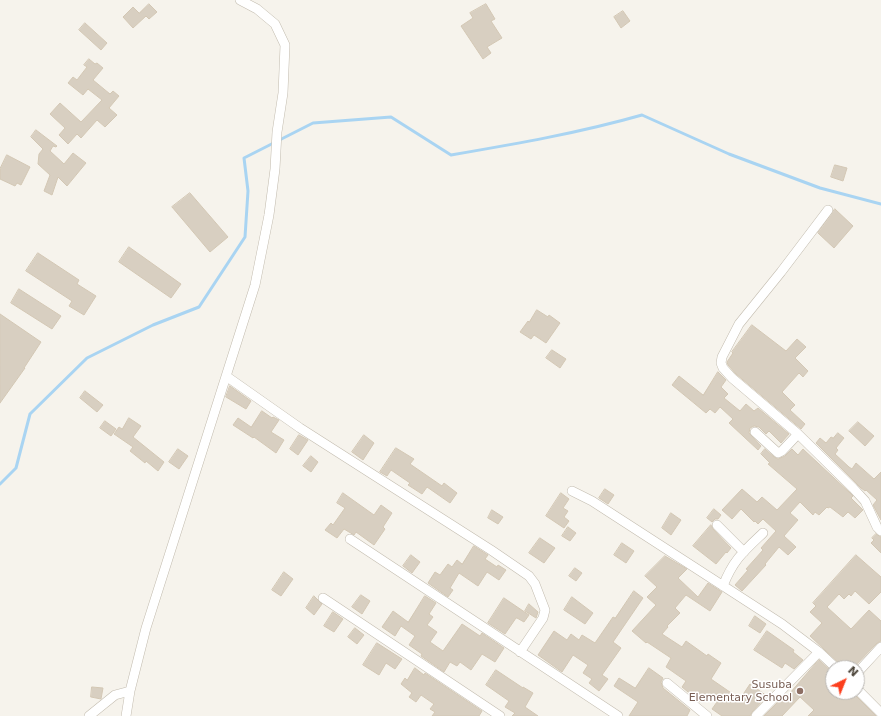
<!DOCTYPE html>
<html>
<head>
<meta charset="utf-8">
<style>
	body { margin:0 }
	#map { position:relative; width:881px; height:716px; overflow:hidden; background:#f6f3ec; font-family:"DejaVu Sans",sans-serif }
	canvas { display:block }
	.north { position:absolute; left:825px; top:660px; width:40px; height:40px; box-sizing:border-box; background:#fff; border:1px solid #b7b4b0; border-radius:50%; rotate:43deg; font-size:11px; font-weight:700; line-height:16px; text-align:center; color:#4b4439 }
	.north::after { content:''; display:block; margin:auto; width:14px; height:18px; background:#fc3f1d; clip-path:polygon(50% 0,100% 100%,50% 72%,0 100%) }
</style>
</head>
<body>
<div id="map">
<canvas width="881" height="716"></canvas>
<div class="north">N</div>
</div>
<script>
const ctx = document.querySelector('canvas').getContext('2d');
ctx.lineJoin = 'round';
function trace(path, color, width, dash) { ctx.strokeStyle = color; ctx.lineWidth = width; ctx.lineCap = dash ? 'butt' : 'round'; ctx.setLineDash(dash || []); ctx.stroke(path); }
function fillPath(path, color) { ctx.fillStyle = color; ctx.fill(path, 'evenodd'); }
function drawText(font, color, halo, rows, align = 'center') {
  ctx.font = font + ' "DejaVu Sans",sans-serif'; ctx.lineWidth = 3; ctx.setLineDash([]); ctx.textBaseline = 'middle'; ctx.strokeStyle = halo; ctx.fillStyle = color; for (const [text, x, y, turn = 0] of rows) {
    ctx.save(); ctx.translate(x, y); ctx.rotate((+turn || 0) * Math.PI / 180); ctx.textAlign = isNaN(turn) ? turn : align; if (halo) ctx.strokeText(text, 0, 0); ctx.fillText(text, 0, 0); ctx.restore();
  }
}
trace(new Path2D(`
	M 0,484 L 16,468 L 30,414 L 87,358 L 153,325 L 199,307 L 245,237 L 248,191 L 244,158 L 313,123 L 391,117 L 451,155 C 515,144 579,133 642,115 L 729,154 L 820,188 L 881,204`), '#a9d4f2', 3);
const building = new Path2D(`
	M 149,4 L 157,12 L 149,19 L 146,16 L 133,28 L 123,17 L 133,7 L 139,13 Z
	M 486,4 L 495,19 L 491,21 L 502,38 L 487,47 L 491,53 L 483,59 L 461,26 L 473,18 L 470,13 Z
	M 623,11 L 630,21 L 621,28 L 614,17 Z
	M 85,23 L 107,43 L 101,50 L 79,30 Z
	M 89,59 L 95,64 L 97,63 L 103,68 L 93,80 L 110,94 L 113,91 L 119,96 L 109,108 L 117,115 L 105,127 L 97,120 L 81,138 L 77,134 L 68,144 L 59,135 L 65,128 L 50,114 L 60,103 L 81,122 L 102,100 L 88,89 L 83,95 L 68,83 L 73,77 L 77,80 L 87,67 L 84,65 Z
	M 36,130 L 57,146 L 56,147 L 53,146 L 50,151 L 64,164 L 73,153 L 86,163 L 67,186 L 58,177 L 52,195 L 44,191 L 50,175 L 38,164 L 39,154 L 43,149 L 31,137 Z
	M 7,155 L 30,167 L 21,185 L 17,183 L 15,186 L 0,179 L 0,169 Z
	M 835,165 L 847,168 L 843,181 L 831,177 Z
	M 190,193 L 228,237 L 210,252 L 172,207 Z
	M 835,209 L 853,226 L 834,248 L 818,233 Z
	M 129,247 L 181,284 L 171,298 L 119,262 Z
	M 38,253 L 79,280 L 77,284 L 96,296 L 84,315 L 69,306 L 72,301 L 26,271 Z
	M 19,289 L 61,316 L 52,329 L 11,303 Z
	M 537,310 L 548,317 L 549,315 L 560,323 L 546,343 L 534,335 L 531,339 L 520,332 L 528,321 L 529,322 Z
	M 0,314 L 41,342 L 24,368 L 25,368 L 0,403 Z
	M 752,325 L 786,351 L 797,339 L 806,347 L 795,358 L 808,371 L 803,377 L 799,373 L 782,392 L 795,405 L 790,410 L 805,424 L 801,429 L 736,374 L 728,365 L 727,362 L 733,353 L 732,352 Z
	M 552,350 L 566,359 L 560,368 L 546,358 Z
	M 718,372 L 726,380 L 721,387 L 728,394 L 724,398 L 740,411 L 746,404 L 754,411 L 758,408 L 789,434 L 781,443 L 769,431 L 766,434 L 759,427 L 754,426 L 750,428 L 749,433 L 761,446 L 758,450 L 729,423 L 733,419 L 720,407 L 715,413 L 710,409 L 706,413 L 672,385 L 679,376 L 703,395 Z
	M 230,386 L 251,401 L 246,409 L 226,397 Z
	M 85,391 L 103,405 L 97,412 L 80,398 Z
	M 262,411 L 272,418 L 273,417 L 279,420 L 271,432 L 284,440 L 276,453 L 254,437 L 253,438 L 233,425 L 238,418 L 251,427 Z
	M 129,418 L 141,426 L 133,437 L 164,462 L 158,471 L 146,461 L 145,463 L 130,451 L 133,447 L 114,434 L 119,427 L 122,429 Z
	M 105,421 L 116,429 L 111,436 L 100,428 Z
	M 858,422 L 874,436 L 865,446 L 849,431 Z
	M 838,433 L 844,438 L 836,448 L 838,450 L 835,454 L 849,467 L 852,469 L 856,463 L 874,479 L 881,472 L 881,520 L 873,505 L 877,500 L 866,490 L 865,491 L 861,488 L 816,443 L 820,438 L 826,443 L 831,437 L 833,438 Z
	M 299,435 L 308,440 L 298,455 L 290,449 Z
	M 364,435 L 374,443 L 363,460 L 352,452 Z
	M 396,448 L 414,459 L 410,464 L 442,486 L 444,483 L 457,493 L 450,503 L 427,487 L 422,494 L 408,485 L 410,483 L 391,470 L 387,476 L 380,472 Z
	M 178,449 L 188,456 L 179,469 L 169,462 Z
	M 765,449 L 774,457 L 778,459 L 785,456 L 792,449 L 798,455 L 803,449 L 849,492 L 853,496 L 851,498 L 863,510 L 855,518 L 848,512 L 843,517 L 830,507 L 828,508 L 827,507 L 819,515 L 815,512 L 813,515 L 800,502 L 790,513 L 798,520 L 784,536 L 796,547 L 788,555 L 779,547 L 765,564 L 766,565 L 742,591 L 735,585 L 748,570 L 746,569 L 763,550 L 761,548 L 776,531 L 763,519 L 758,524 L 755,521 L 754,522 L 741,509 L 732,519 L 722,510 L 742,489 L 757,502 L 762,497 L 777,510 L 797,489 L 768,464 L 770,463 L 761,454 Z
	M 311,456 L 318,462 L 311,472 L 303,466 Z
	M 605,489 L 614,495 L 608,504 L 599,498 Z
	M 343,493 L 374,515 L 381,505 L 392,513 L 383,527 L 385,529 L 374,545 L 356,532 L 354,535 L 344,529 L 337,538 L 325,530 L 331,523 L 333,525 L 345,508 L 337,503 Z
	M 561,493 L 569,499 L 563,508 L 568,511 L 564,517 L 569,521 L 564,528 L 546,516 Z
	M 714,509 L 721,515 L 718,519 L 715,519 L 712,522 L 707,518 Z
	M 492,510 L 503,517 L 498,524 L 488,518 Z
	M 671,513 L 681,520 L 671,535 L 662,528 Z
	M 711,525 L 713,529 L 731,548 L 727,553 L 726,552 L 716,564 L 693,546 Z
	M 568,527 L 576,533 L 570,541 L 562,536 Z
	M 876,534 L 881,537 L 881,553 L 871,543 L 874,540 L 872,538 Z
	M 540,538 L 555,548 L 544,563 L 529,553 Z
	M 622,543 L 634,551 L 626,563 L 614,555 Z
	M 474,546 L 488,555 L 485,559 L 497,567 L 498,565 L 506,570 L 499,580 L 487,572 L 478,586 L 459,573 L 450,588 L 453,590 L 448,597 L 428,583 L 435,572 L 440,575 L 448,564 L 452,567 L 457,560 L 462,564 Z
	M 411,555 L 420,562 L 412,573 L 403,566 Z
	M 856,555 L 881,577 L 881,592 L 869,604 L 855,591 L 851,596 L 849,594 L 844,599 L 839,594 L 827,607 L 851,629 L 869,610 L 881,621 L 881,641 L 877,643 L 853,668 L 845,661 L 841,665 L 810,636 L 822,623 L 810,612 L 816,606 L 813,603 Z
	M 665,556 L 687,569 L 678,578 L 698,597 L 708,583 L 722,592 L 710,611 L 686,595 L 675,608 L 680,613 L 667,626 L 668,627 L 662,634 L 682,647 L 686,641 L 707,656 L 708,654 L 721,663 L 711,679 L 740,699 L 750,684 L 767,696 L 752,712 L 750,716 L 722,716 L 712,709 L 717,702 L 705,694 L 700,702 L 682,687 L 686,681 L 666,667 L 671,658 L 647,642 L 646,643 L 632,631 L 656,605 L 647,597 L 657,587 L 645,576 Z
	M 575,568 L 582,573 L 576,581 L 569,576 Z
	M 284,572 L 293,579 L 281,596 L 272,590 Z
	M 634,591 L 643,598 L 613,642 L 621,648 L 602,675 L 608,679 L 599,691 L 589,683 L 592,679 L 583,673 L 588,665 L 573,655 L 562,672 L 538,655 L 554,631 L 567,640 L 571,634 L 579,640 L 582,635 L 595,643 L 613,617 L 615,618 Z
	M 361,595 L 370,601 L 362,614 L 352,607 Z
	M 314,596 L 322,604 L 314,615 L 306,608 Z
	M 425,596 L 436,603 L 429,614 L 433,617 L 427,625 L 437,632 L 430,642 L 443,651 L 462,624 L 480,636 L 482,633 L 504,648 L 495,662 L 482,654 L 471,670 L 460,662 L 457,666 L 450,662 L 444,672 L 421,656 L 422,654 L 409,645 L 415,636 L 401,626 L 395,636 L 382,627 L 393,611 L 408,622 Z
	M 572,597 L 593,613 L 585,624 L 564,610 Z
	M 504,598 L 529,615 L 524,622 L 517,618 L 516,618 L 505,634 L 488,623 Z
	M 529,604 L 538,612 L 536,618 L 525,611 Z
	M 333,612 L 343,619 L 334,632 L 324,626 Z
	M 755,616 L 766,624 L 760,633 L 749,626 Z
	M 355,628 L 364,635 L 357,644 L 348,637 Z
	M 767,631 L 794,650 L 793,652 L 803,660 L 794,669 L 785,663 L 782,668 L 754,650 Z
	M 377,643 L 402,659 L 395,669 L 386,663 L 379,675 L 363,665 Z
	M 819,660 L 833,673 L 833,692 L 852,692 L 876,716 L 808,716 L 814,710 L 800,697 L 782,716 L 764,716 L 786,694 L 787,696 Z
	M 415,668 L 424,675 L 425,673 L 482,711 L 479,716 L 432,716 L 435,712 L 430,709 L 434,704 L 421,695 L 416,702 L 409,697 L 412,693 L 401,684 L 405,678 L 407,680 Z
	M 649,668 L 663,678 L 661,682 L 663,688 L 690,710 L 687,716 L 629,716 L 638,702 L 614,686 L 619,678 L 635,688 Z
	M 496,670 L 523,688 L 523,687 L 533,693 L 525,707 L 538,716 L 512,716 L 515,713 L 505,707 L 509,701 L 486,685 Z
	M 92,687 L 103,688 L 101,699 L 91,697 Z`);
fillPath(building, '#d8cfc1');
trace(building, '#d3c7b4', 1);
const minor = new Path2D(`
	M 828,210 L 781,272 L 739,324 L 722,357 L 721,363 L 723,368 L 732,378 L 798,434 L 853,488 L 865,501 L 877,527 L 881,531
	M 226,376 L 300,428 L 491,550 L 529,576 L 535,584 L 545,610 L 543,618 L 520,652
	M 755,432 L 778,453 L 782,451 L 798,434
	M 572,491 L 592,501 L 782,624 L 819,652 L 836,668
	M 717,525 L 744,552
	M 350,539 L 618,716
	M 723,586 C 733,560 744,551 763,533
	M 323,598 L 500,716
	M 857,673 L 881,647
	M 667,683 L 707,716
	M 857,689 L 881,713
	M 89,716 L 115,695 L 130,691
	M 126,716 L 130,691 L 146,628 L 255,285 L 269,215 L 275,169 L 277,132 L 283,93 L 285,45 L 275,24 L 257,9 L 240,0
	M 756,716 L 819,652`);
trace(minor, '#c2bbae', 10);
trace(minor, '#fff', 9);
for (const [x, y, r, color] of [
	[800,691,4,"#8d6e63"]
]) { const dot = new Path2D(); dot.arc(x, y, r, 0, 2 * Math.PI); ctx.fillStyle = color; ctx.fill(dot); trace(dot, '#fff', 1.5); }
drawText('11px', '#785e54', '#fff', [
	["Susuba",792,685],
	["Elementary School",792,698]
], 'right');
</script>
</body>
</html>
